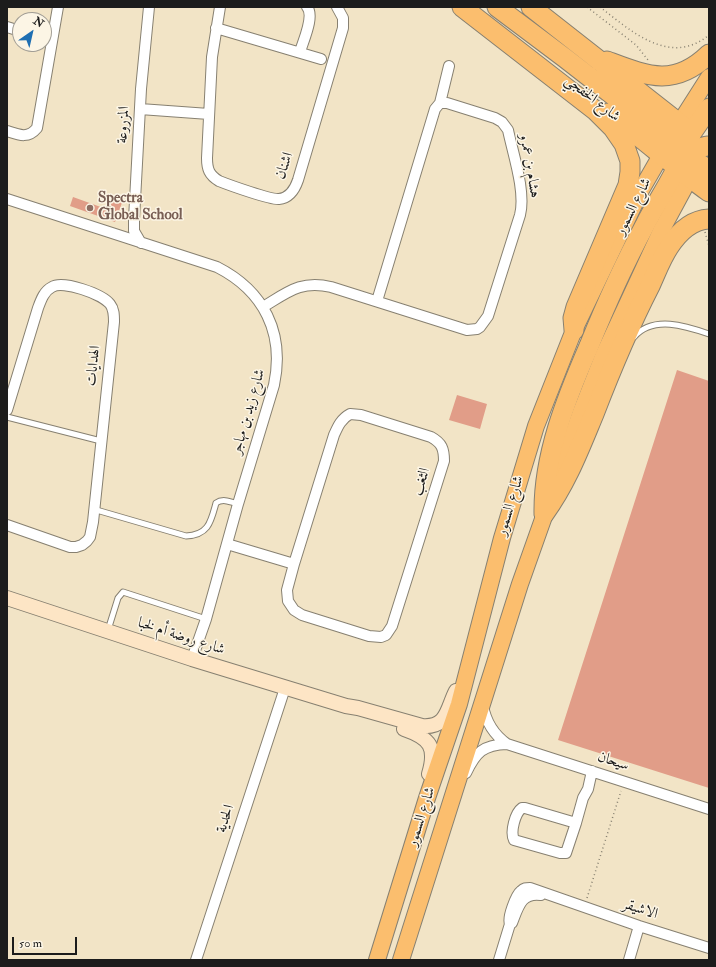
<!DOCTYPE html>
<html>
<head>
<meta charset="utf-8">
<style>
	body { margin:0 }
	#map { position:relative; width:716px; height:967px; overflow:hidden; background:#f2e4c6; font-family:"IM FELL Double Pica",serif }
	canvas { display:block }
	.frame { position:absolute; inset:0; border:8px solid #1c1c1c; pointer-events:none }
	.north { position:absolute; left:12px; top:12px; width:40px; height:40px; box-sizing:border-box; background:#fcf5e5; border:1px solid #a29e95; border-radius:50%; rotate:34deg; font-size:11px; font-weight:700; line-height:16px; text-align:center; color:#1c1c1c }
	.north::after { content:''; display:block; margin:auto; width:14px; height:18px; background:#1f6fb2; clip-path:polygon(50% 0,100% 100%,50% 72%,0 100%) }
	.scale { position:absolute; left:12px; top:937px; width:65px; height:18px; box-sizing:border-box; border:2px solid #1c1c1c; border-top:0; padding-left:5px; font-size:12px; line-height:14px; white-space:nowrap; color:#1c1c1c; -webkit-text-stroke:3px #fcf5e5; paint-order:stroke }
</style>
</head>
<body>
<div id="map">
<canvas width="716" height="967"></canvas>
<div class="frame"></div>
<div class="north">N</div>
<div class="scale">50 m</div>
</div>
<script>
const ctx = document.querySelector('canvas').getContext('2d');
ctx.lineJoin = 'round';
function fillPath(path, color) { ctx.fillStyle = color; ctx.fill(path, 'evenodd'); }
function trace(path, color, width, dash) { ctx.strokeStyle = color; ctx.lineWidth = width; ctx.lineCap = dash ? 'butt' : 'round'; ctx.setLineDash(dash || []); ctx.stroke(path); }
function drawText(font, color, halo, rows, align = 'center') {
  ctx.font = font + ' "IM FELL Double Pica",Amiri,serif'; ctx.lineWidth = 3; ctx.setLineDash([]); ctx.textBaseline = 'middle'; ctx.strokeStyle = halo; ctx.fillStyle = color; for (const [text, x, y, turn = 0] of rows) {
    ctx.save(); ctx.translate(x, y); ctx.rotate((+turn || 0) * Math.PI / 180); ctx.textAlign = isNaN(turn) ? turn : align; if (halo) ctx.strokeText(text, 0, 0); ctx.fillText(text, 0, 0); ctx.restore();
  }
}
fillPath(new Path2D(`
	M 114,196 L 123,200 L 115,222 L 70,206 L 73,197 L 109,210 Z
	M 677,370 L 709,381 L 709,788 L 558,740 Z
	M 457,395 L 487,404 L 480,429 L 449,420 Z`), '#e19d88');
const lane = new Path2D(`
	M 634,337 C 653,315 686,326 709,334
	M 7,417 L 101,441
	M 93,509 L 186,536 C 209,535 211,521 216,503 C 223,498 231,502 238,504
	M 108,630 L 118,598 L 123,592 L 206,619`);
const street = new Path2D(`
	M 220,7 L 212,57 L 207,158 C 207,169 209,175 219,181 C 229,185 271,200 279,199 C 289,198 295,189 298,180 L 343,28 L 343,18 L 337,7
	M 7,27 L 20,31
	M 216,28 L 321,59
	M 300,52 C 303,41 315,16 307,7
	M 140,109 L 209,114
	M 7,131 C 19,135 28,139 37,128 L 58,7
	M 7,199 L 217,267 C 264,291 285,333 274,385 L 238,504 L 206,619 L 192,659
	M 141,243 L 134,231 L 134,219 L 141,89 L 149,7
	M 377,301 L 435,109 L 440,103 L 449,66
	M 263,307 C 288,292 301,280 331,287 L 467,330 L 477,329 L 480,327 L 488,316 L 520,215 C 526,192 513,154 508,130 L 502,122 L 495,118 L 447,103 L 440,103
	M 7,410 L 38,308 C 41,300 44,291 52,287 C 63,280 102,294 110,304 C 114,309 114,315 114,322 L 93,522 L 90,537 L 87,541 L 82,545 L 76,547 L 70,547 L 7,525
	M 350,414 L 361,415 L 431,437 C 442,443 444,449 444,461 L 392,626 L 386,635 L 381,637 L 369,636 L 302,615 L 294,610 L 288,601 L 287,590 L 294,564 L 334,435 C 338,426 341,419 350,414 Z
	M 227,544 L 294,564
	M 483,706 C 486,722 493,734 507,744 L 709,809
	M 466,773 C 476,752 483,745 507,744
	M 522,808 L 525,808 L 576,823 L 566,853 L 560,853 L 514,840 C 510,832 515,813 522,808 Z
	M 576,823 L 583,798 L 588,789 L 592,771
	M 510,924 C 507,918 516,895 521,891 C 524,888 526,888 530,888 L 639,926 L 709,948
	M 196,960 L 285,688
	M 499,960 L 510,924 L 512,923 C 518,908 521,892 541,895
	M 629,960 L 639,926`);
const secondary = new Path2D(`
	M 7,598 L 192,659 L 346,706 L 358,708 L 422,726 C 448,728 447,708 456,691
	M 404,729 C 430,738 437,747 429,774`);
const primary = new Path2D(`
	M 377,960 L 427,798 L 459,704 L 502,538 L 536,426 L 574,330 L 641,190 L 679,124 L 709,77
	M 401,960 L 520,584 L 581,412 L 604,354 L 661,231 L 695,168`);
const highway = new Path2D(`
	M 462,7 L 596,111 L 613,128 L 624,144 L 630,161 L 630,172 L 628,185 L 576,307 L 573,318 L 574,330
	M 497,7 L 565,58 L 673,142 C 685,149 695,150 707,146
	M 531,7 L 689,131
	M 607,61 C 647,76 674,88 709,54
	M 608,113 C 643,138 674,167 709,192
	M 687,146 L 691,134 L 709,108
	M 675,153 L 690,157 L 709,170
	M 544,514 C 543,456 566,399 589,346 C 606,304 624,264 645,225 C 656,203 670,183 680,161 C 685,149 685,137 679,124
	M 544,514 C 567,482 579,450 594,414 C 611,370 629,327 650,286 C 656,273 661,259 669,247 C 678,233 691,220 709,219`);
trace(lane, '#878071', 7);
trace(street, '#878071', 12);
trace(secondary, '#878071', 16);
trace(primary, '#878071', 18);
trace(highway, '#878071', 21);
trace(new Path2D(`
	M 587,7 L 636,45 L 648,60
	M 600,7 C 631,31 670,67 709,35
	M 705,232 L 709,246
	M 587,898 L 621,791`), '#878071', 1.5, [1, 3]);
trace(lane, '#fff', 5);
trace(street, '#fff', 10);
trace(secondary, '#fde5c5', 14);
trace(primary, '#fbbe6e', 16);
trace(highway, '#fbbe6e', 19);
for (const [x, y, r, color] of [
	[90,208,4,"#8d6e63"]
]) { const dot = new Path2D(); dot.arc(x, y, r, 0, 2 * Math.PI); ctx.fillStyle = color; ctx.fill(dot); trace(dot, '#fcf5e5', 1.5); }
drawText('15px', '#1c1c1c', '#fcf5e5', [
	["شارع الخفجي",592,99,38],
	["المزروعة",124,125,-87],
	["اشنان",285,166,-71],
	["هشام بن عمرو",529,166,80],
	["شارع السمور",634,207,-63],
	["الهدايات",94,366,-84],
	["شارع زيد بن مهاجر",249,412,-74],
	["الثغب",422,482,-73],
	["شارع السمور",511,506,-73],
	["شارع روضة أم لخبا",181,637,18],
	["سيحان",613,762,18],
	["شارع السمور",422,817,-72],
	["الحدية",226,819,-72],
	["الاشيقر",640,910,18]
]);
drawText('bold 15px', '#785e54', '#fcf5e5', [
	["Spectra",98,199],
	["Global School",98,216]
], 'left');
</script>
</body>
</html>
